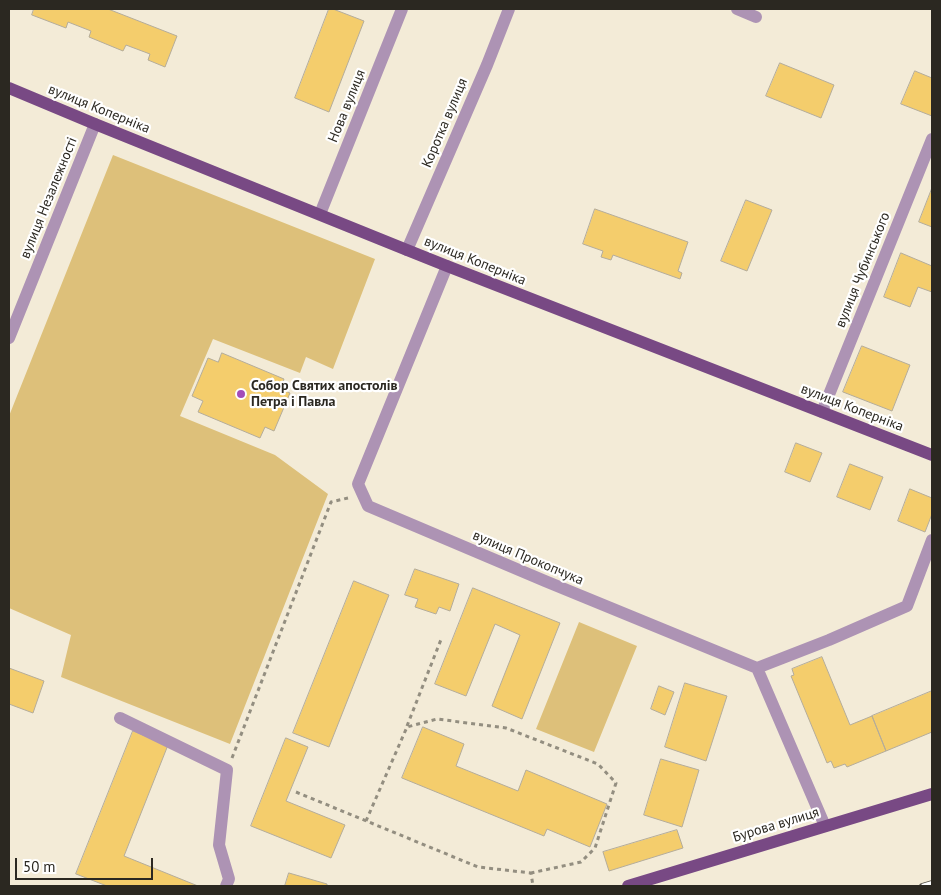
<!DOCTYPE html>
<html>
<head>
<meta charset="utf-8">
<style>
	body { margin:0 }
	#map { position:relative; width:941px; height:895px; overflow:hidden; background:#f3ebd7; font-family:"PT Sans",sans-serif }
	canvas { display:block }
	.frame { position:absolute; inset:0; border:10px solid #2b2821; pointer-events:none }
	.scale { position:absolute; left:15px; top:858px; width:138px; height:22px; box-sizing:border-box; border:2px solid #2b2821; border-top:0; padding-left:6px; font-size:15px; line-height:18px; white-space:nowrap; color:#2b2821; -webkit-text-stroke:4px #fff; paint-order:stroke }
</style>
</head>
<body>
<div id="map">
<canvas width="941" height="895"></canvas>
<div class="frame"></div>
<div class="scale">50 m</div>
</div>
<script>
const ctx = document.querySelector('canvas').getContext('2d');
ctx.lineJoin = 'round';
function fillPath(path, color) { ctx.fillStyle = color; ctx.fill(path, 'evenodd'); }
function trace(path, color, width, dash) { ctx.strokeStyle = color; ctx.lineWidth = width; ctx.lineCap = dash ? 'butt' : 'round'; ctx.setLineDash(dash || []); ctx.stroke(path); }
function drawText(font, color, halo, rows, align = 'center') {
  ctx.font = font + ' "PT Sans",sans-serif'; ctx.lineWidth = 4.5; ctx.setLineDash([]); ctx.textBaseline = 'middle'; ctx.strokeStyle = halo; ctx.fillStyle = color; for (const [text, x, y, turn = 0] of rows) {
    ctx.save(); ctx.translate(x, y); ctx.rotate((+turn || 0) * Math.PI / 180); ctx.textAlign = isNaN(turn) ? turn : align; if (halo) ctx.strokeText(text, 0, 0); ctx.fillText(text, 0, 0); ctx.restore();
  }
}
fillPath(new Path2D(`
	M 113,155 L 375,259 L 333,369 L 306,357 L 300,373 L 213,339 L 180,416 L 275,455 L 328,494 L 230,744 L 61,677 L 71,635 L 9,608 L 9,416 Z
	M 579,622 L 637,646 L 594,752 L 536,729 Z`), '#ddc07a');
const building = new Path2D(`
	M 34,9 L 108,9 L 177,36 L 165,67 L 148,60 L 150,54 L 126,45 L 123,51 L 89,37 L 91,31 L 68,22 L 66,28 L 32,15 Z
	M 329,9 L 333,9 L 364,21 L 329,112 L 295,98 Z
	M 780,63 L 834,85 L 821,118 L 766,96 Z
	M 915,71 L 932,78 L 932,116 L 901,104 Z
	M 932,188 L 932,227 L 919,222 Z
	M 746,200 L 772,210 L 747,271 L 721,261 Z
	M 595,209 L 688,242 L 678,271 L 682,273 L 680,279 L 613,255 L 611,260 L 601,257 L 603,251 L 583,244 Z
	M 901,253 L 932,266 L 932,292 L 918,287 L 910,307 L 884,297 Z
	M 862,346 L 910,365 L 892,411 L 843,392 Z
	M 222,353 L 284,379 L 280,389 L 290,393 L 274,431 L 265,427 L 260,438 L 198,412 L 203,401 L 192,396 L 208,358 L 218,362 Z
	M 796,443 L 822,453 L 810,482 L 785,472 Z
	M 850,464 L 883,477 L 870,510 L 837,497 Z
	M 910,489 L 932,498 L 932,514 L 925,532 L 898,521 Z
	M 415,569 L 459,584 L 450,611 L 439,607 L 436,614 L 415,607 L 418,599 L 405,595 Z
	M 354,581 L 389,595 L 329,747 L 293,733 Z
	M 473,588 L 560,623 L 522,719 L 492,706 L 520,635 L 495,624 L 466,696 L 435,684 Z
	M 822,657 L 850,725 L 872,716 L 886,751 L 847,767 L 845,764 L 834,768 L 831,761 L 827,763 L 791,676 L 794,675 L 792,669 Z
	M 9,668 L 44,681 L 33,713 L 9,704 Z
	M 685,683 L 727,696 L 706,761 L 665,747 Z
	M 659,686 L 674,692 L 665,715 L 651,709 Z
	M 932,691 L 932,732 L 886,751 L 872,716 Z
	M 423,727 L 464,744 L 456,766 L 518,791 L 526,770 L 607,804 L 590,847 L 547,829 L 544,836 L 402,778 Z
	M 133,731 L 168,745 L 124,856 L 198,886 L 107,886 L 76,874 Z
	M 286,738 L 308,747 L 286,801 L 345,825 L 331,858 L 251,826 Z
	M 661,759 L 699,770 L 682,827 L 644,815 Z
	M 677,830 L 683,848 L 609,871 L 603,852 Z
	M 289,873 L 327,884 L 327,886 L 285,886 Z`);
fillPath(building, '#f4cd6c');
trace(building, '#b4ac9a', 1);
trace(new Path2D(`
	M 407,726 L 442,637
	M 232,758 L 331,502 L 348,498
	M 296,792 L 478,867 L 531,873 L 533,886
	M 366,821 L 407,727 L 437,719 L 506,728 L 598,764 L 616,783 L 595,848 L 581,862 L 531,873`), '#938e80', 3, [4, 4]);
trace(new Path2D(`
	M 737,9 L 756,17
	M 320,214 L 402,9
	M 407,250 L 487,65 L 509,9
	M 447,266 L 358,484 L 368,506 L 545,581 L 757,668 L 825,826
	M 9,338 L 95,124
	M 822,412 L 932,139
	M 757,668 L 829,640 L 907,606 L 932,540
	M 120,718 L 227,770 L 219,845 L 229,879 L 226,886`), '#ad93b4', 12);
trace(new Path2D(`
	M 9,88 L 95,124 L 407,250 L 447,266 L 932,455
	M 628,886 L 932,794`), '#784984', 12);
const rail = new Path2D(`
	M 922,886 L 932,883`);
trace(rail, '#534f46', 5.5);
trace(rail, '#fff', 4, [11]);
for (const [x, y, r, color] of [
	[241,394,5,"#a34cb9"]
]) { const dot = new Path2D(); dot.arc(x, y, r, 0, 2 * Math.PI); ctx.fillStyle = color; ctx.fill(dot); trace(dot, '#fff', 2); }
drawText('14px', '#2b2821', '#fff', [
	["Нова вулиця",347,106,-68],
	["вулиця Коперніка",99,109,22],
	["Коротка вулиця",445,123,-67],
	["вулиця Незалежності",49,198,-68],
	["вулиця Коперніка",475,261,22],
	["вулиця Чубинського",863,270,-68],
	["вулиця Коперніка",852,408,21],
	["вулиця Прокопчука",528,558,23],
	["Бурова вулиця",776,825,-17]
]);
drawText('bold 14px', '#2b2821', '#fff', [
	["Собор Святих апостолів",251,386],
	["Петра і Павла",251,402]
], 'left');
</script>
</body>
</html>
